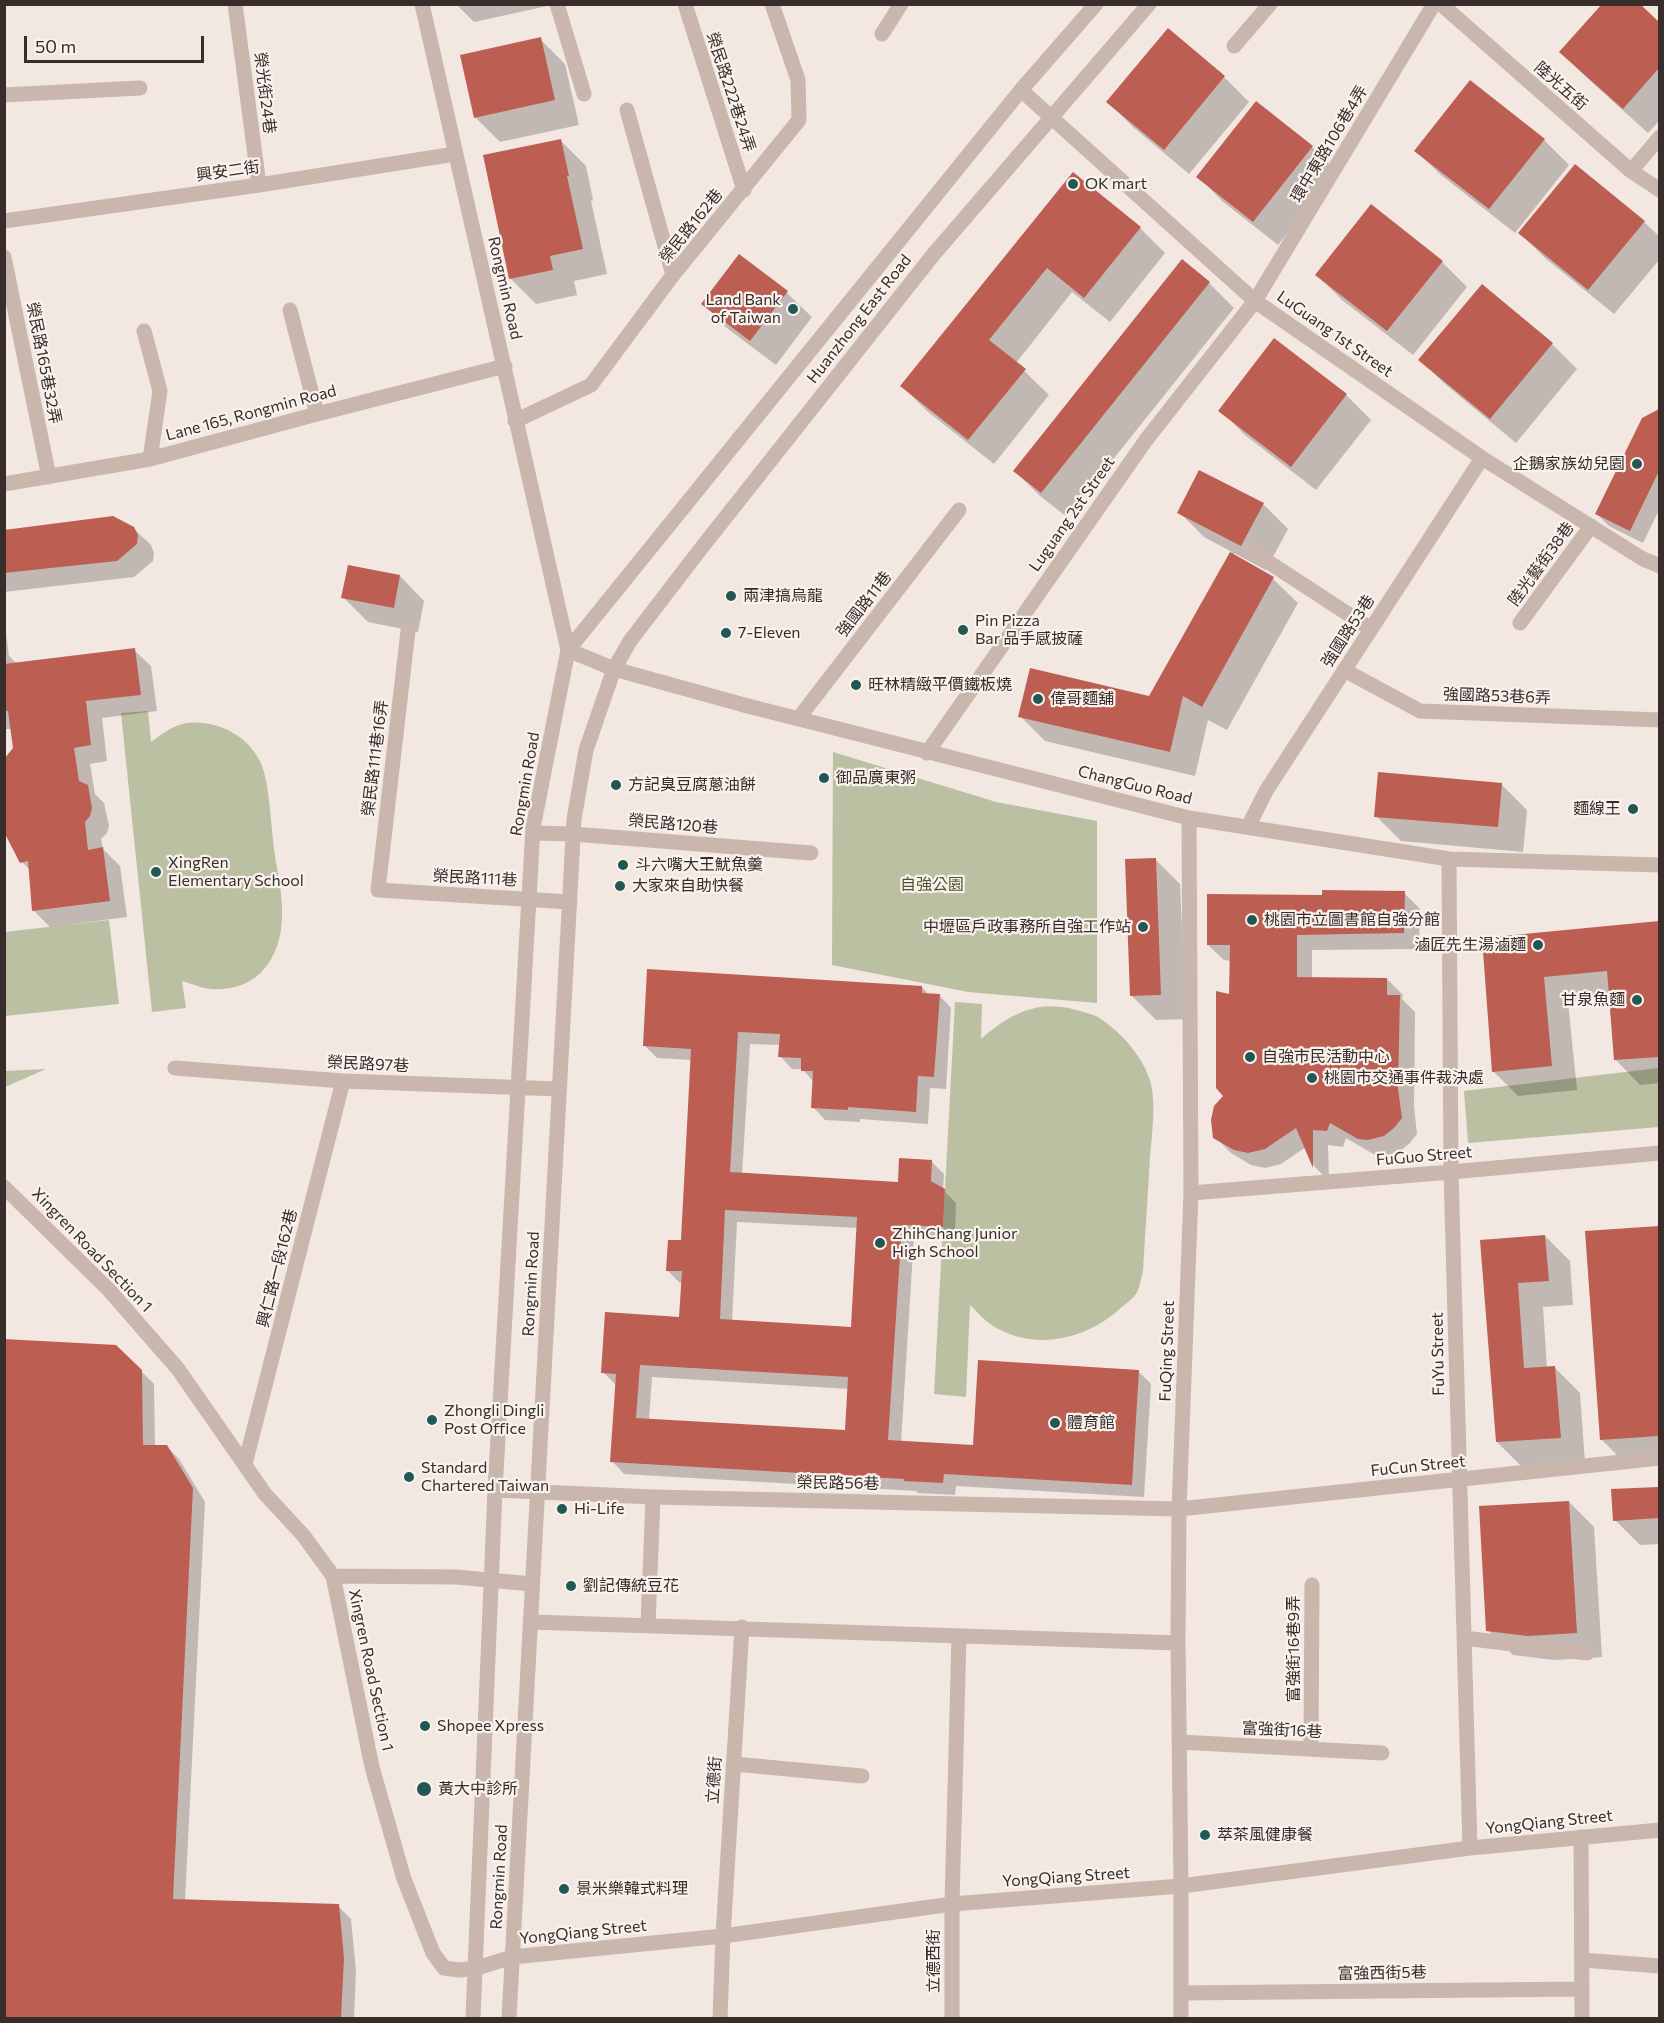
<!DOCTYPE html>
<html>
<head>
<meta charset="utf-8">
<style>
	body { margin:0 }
	#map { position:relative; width:1664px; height:2023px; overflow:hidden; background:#f2e7e1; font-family:Commissioner,sans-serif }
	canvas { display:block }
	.frame { position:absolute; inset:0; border:6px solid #382d2b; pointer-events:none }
	.scale { position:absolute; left:24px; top:36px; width:180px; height:27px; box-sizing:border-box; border:3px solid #382d2b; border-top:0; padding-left:8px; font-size:18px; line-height:21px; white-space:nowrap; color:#382d2b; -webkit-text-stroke:4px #f9f2ed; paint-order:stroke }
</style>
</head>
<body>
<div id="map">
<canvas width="1664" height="2023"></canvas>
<div class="frame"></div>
<div class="scale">50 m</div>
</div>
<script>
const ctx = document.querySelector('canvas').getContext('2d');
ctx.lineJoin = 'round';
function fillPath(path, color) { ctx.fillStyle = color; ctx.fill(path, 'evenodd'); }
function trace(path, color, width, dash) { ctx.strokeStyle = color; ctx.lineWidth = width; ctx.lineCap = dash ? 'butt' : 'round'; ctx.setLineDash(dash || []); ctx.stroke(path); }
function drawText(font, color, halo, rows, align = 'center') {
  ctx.font = font + ' Commissioner,"Noto Sans TC",sans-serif'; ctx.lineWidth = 4.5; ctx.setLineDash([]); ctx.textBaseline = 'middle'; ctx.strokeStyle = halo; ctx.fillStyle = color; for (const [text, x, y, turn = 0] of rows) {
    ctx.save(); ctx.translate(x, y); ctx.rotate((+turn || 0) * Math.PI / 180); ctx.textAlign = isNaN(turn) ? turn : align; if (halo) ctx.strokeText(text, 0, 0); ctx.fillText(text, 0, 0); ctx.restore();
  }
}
fillPath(new Path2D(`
	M 148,711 L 151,742 C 162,734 173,725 187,723 C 220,719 255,739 264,772 C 270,794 271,826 274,849 C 277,871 283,895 282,917 C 281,963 252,996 204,988 C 197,986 189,983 182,981 L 186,1008 L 152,1012 L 121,713 Z
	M 833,752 L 996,802 L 1097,821 L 1097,1003 L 968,992 L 832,965 Z
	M 109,920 L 119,1004 L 5,1016 L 5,932 Z
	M 955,1002 L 982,1004 L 981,1039 C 1010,1014 1038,999 1076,1010 C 1083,1012 1092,1014 1098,1017 C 1121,1032 1144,1057 1151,1084 C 1156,1107 1152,1134 1150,1157 C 1148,1195 1145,1233 1143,1271 C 1141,1278 1140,1287 1136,1294 C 1133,1298 1127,1303 1123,1306 C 1089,1338 1041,1351 998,1329 C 987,1323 979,1314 970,1305 L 966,1397 L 934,1394 Z
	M 1659,1068 L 1659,1127 L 1468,1143 L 1464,1091 Z
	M 46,1069 L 5,1087 L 5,1088 L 5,1071 Z`), '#bac0a1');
fillPath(new Path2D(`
	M 456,4 L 552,4 L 552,5 L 474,22 Z
	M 1638,4 L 1660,24 L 1660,120 L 1648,133 L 1586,77 L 1561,52 Z
	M 1168,31 L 1224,77 L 1249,102 L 1189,174 L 1133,127 L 1108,102 Z
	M 540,39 L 565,64 L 579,125 L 500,142 L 475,117 Z
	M 1256,103 L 1312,147 L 1337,172 L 1278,245 L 1222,201 L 1198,176 Z
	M 1544,140 L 1569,165 L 1515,233 L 1441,175 L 1416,151 Z
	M 561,141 L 586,166 L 593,200 L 591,201 L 607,274 L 574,281 L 577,295 L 536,304 L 511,279 Z
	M 1576,166 L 1644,222 L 1660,237 L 1660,259 L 1614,314 L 1545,258 L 1520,233 Z
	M 1073,174 L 1140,228 L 1165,253 L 1110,322 L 1072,292 L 1016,363 L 1049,395 L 994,464 L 927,411 L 902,386 Z
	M 740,256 L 787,293 L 812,317 L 776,365 L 728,329 L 703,304 Z
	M 1442,262 L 1467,287 L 1413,355 L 1342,300 L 1317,275 Z
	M 1209,283 L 1234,308 L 1067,517 L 1040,496 L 1015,471 Z
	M 1482,286 L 1552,344 L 1577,369 L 1516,443 L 1445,384 L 1420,360 Z
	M 1346,395 L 1371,420 L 1316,490 L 1245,435 L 1220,410 Z
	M 1660,411 L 1660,508 L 1643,543 L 1609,526 L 1597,514 L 1644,419 Z
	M 1263,504 L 1288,529 L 1266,570 L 1234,553 L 1233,555 L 1273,579 L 1298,603 L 1227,730 L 1208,720 L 1195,776 L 1045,741 L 1020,716 L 1150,697 L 1232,552 L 1204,537 L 1179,512 Z
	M 133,528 L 151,545 L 154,553 L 153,561 L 134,577 L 4,592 L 4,531 Z
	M 400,576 L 424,601 L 418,632 L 368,622 L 343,597 Z
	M 4,617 L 9,656 L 17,664 L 134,650 L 151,666 L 157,711 L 102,718 L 107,761 L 90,764 L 95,794 L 104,803 L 109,826 L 107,833 L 101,839 L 103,849 L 120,866 L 127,917 L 50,927 L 33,910 L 31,871 L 22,862 L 12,729 L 4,729 Z
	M 1502,785 L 1527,810 L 1523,852 L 1401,841 L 1376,816 Z
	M 1155,859 L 1180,884 L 1186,1019 L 1156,1020 L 1131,995 Z
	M 1404,893 L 1420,909 L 1419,949 L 1312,950 L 1312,979 L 1387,979 L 1403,995 L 1402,999 L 1415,1012 L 1414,1106 L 1417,1134 L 1409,1144 L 1400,1151 L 1385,1156 L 1375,1155 L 1346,1138 L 1343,1147 L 1328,1145 L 1329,1181 L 1315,1167 L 1306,1147 L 1281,1164 L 1265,1168 L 1251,1165 L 1231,1153 L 1215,1137 L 1225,1096 L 1232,961 L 1224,960 L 1208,945 L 1323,896 Z
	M 1660,923 L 1660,1083 L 1640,1085 L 1616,1060 L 1611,998 L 1568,1002 L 1577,1090 L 1518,1096 L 1493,1071 L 1483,939 Z
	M 922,987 L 929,995 L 939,995 L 951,1008 L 946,1089 L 930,1088 L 928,1124 L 860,1119 L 860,1122 L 825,1120 L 813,1107 L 814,1082 L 802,1069 L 792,1069 L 780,1056 L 781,1045 L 750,1044 L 742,1175 L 899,1183 L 931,1161 L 944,1174 L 943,1190 L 956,1203 L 955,1238 L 914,1236 L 901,1443 L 974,1447 L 1138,1371 L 1151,1384 L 1144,1497 L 956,1486 L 955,1495 L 918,1493 L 916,1491 L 624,1474 L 612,1461 L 616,1385 L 603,1372 L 680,1319 L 683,1283 L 680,1283 L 667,1270 L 682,1242 L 692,1060 L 657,1058 L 644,1045 ZM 737,1222 L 858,1228 L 853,1328 L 732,1322 ZM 652,1377 L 849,1389 L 847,1431 L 649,1420 Z
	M 1660,1227 L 1660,1462 L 1626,1464 L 1601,1439 L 1587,1232 Z
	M 1545,1236 L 1570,1261 L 1573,1305 L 1543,1307 L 1547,1368 L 1555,1368 L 1580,1393 L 1585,1462 L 1522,1467 L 1497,1442 L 1482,1241 Z
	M 116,1346 L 154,1384 L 155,1446 L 166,1446 L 179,1459 L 205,1502 L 185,1901 L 338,1906 L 351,1919 L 356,1971 L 354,2018 L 4,2018 Z
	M 1660,1488 L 1660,1544 L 1640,1545 L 1615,1520 L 1613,1491 Z
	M 1569,1502 L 1594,1527 L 1602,1657 L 1554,1660 L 1513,1655 L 1488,1630 Z`), '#0003');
fillPath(new Path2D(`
	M 1602,4 L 1640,4 L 1659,22 L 1659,68 L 1623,109 L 1559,52 Z
	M 1168,28 L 1225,76 L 1164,150 L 1106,102 Z
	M 541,37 L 555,100 L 474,118 L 460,55 Z
	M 1470,80 L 1545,139 L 1489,209 L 1414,151 Z
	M 1256,101 L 1313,146 L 1253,222 L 1196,177 Z
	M 561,139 L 569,176 L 567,176 L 583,249 L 550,256 L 553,270 L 509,279 L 483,155 Z
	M 1575,164 L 1645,221 L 1588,290 L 1518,233 Z
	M 1073,172 L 1141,227 L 1084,298 L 1047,268 L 989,340 L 1026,369 L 968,440 L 900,386 Z
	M 1371,204 L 1443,261 L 1387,331 L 1315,275 Z
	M 739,254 L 788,291 L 750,341 L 701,304 Z
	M 1182,259 L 1210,282 L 1041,493 L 1013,471 Z
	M 1482,284 L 1553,343 L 1490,419 L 1418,360 Z
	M 1274,338 L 1347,394 L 1291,467 L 1218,411 Z
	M 1659,409 L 1659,471 L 1630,531 L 1595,514 L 1642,418 Z
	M 1199,470 L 1264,503 L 1241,546 L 1177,513 Z
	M 113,516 L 134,527 L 138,535 L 137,544 L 117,561 L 4,573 L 4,530 Z
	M 1230,552 L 1274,577 L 1202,707 L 1183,696 L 1170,752 L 1018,717 L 1030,668 L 1149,696 Z
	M 348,565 L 400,575 L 394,608 L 341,598 Z
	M 135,648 L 141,695 L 86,701 L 91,745 L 74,748 L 79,781 L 88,785 L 92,808 L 90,816 L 85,822 L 88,850 L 103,847 L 110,901 L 32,911 L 28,861 L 20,863 L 4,832 L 4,759 L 13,748 L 8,711 L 4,711 L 4,664 Z
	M 1378,772 L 1502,783 L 1498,827 L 1374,817 Z
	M 1156,858 L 1161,995 L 1130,996 L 1125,859 Z
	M 1322,890 L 1405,891 L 1404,933 L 1297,935 L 1297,977 L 1387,978 L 1387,995 L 1400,995 L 1398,1089 L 1402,1118 L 1394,1128 L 1384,1136 L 1368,1140 L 1358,1139 L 1330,1123 L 1327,1131 L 1313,1130 L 1313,1168 L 1296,1128 L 1265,1149 L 1248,1153 L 1234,1150 L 1213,1138 L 1211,1120 L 1214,1106 L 1223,1096 L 1216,1088 L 1216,991 L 1229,994 L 1230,945 L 1207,945 L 1207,894 L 1322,895 Z
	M 1659,921 L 1659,1057 L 1614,1060 L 1607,971 L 1544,977 L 1552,1066 L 1492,1072 L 1482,938 Z
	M 647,969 L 922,986 L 922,993 L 940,994 L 934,1077 L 918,1076 L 916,1112 L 848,1107 L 848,1110 L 811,1108 L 813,1071 L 801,1071 L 801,1058 L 778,1057 L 780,1034 L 738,1032 L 730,1172 L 898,1182 L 899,1158 L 932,1160 L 931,1181 L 945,1189 L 943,1227 L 902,1225 L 888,1440 L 973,1445 L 978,1360 L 1139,1370 L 1132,1485 L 944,1474 L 943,1483 L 904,1481 L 904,1479 L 610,1462 L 616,1374 L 601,1373 L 605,1312 L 679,1317 L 682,1271 L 666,1271 L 668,1240 L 681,1240 L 691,1049 L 643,1046 ZM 725,1210 L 857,1217 L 851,1327 L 720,1319 ZM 640,1365 L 848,1377 L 845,1430 L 636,1418 Z
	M 1659,1226 L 1659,1436 L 1600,1440 L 1585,1231 Z
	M 1545,1235 L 1549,1281 L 1518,1283 L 1524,1368 L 1555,1366 L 1561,1438 L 1496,1442 L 1480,1240 Z
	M 4,1339 L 116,1345 L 142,1370 L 143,1445 L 167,1445 L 193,1488 L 173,1899 L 339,1904 L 344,1958 L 341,2019 L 4,2019 Z
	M 1659,1487 L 1659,1518 L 1613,1521 L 1611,1489 Z
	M 1569,1501 L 1577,1633 L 1528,1636 L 1486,1631 L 1479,1506 Z`), '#bd5e53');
trace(new Path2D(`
	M 235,4 L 259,185
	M 422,4 L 568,650 L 533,828 L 495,1490 L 473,2018
	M 557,4 L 584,94
	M 685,4 L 744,190
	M 1441,4 L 1631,171 L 1660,190
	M 882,34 L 901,4
	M 1234,46 L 1270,4
	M 1021,90 L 1255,301 L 1482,458 L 1643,559 L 1660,566
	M 4,95 L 140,88
	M 627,110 L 673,275
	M 1631,171 L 1660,137
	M 4,221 L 259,185 L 455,154
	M 4,257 L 49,477
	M 290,310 L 317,414
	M 144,331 L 160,391 L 150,459
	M 515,421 L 591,385 L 673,275 L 799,120 L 798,80 L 772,4
	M 4,484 L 150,459 L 317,414 L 505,366
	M 1250,550 L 1371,629
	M 1520,623 L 1591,526
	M 408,631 L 378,890 L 570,902
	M 568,650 L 614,669 L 744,705 L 1189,818 L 1449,859 L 1660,865
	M 568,650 L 1021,90 L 1096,4
	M 1344,670 L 1420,711 L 1660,720
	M 798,719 L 959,510
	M 927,753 L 1146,440 L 1255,301 L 1434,4
	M 1248,827 L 1266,791 L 1482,458
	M 533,833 L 573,834 L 811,853
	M 1449,859 L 1451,1172 L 1470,1848
	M 175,1068 L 343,1081 L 559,1089
	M 4,1187 L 109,1290 L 178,1369 L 265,1494 L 303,1535 L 333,1576 L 372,1767 L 404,1879 L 433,1953 L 444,1968 L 459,1970 L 477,1968 L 512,1957 L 723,1936 L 952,1904 L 1181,1886 L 1470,1848 L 1660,1830
	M 1191,1193 L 1451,1172 L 1660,1153
	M 245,1464 L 343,1081
	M 495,1490 L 653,1497 L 1179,1509 L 1660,1458
	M 333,1576 L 456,1577 L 532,1584
	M 531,1622 L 1178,1643
	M 648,1625 L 653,1497
	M 1464,1638 L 1587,1653
	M 1180,1742 L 1382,1753
	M 1311,1749 L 1312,1585
	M 734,1764 L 862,1776
	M 1581,1837 L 1582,2018
	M 1582,1960 L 1660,1966
	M 1182,1993 L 1582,1989
	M 509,2018 L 574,819 L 586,750 L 614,669 L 630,641 L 699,551 L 933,255 L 1149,4
	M 720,2018 L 723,1936 L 742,1627
	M 952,2018 L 952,1904 L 959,1636
	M 1181,2018 L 1181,1886 L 1178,1643 L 1179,1509 L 1191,1193 L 1189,818`), '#c9b6ad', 15);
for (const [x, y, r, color] of [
	[1073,184,6,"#235753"],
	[793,309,6,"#235753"],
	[1637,464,6,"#235753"],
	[731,596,6,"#235753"],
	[963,630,6,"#235753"],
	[726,633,6,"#235753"],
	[856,685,6,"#235753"],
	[1038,699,6,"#235753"],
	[824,778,6,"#235753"],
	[616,785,6,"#235753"],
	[1633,809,6,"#235753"],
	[623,865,6,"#235753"],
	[156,872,6,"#235753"],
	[620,886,6,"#235753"],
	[1252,920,6,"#235753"],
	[1143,927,6,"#235753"],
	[1538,945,6,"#235753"],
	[1637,1000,6,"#235753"],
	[1250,1057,6,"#235753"],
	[1312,1078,6,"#235753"],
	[880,1243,6,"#235753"],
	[432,1420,6,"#235753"],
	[1055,1423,6,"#235753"],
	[409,1477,6,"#235753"],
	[562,1509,6,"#235753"],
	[571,1586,6,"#235753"],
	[425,1726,6,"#235753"],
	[424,1789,8,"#235753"],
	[1205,1835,6,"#235753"],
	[564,1889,6,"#235753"]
]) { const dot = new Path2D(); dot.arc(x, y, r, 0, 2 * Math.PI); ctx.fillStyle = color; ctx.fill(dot); trace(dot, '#f9f2ed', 2); }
drawText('16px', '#382d2b', '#f9f2ed', [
	["陸光五街",1561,86,41],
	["榮民路222巷24弄",731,92,72],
	["榮光街24巷",265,93,83],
	["環中東路106巷4弄",1329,144,-59],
	["興安二街",228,171,-8],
	["榮民路162巷",691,226,-51],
	["Rongmin Road",505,288,77],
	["Huanzhong East Road",859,319,-52],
	["LuGuang 1st Street",1335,334,35],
	["榮民路165巷32弄",44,363,79],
	["Lane 165, Rongmin Road",251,413,-15],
	["Luguang 2st Street",1072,514,-55],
	["陸光藝街38巷",1541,564,-54],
	["強國路11巷",864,604,-52],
	["強國路53巷",1348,631,-57],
	["強國路53巷6弄",1497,696,2],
	["榮民路111巷16弄",375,758,-83],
	["Rongmin Road",525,784,-80],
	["ChangGuo Road",1135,785,14],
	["榮民路120巷",673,824,5],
	["榮民路111巷",475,878,3],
	["榮民路97巷",368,1064,3],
	["FuGuo Street",1424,1156,-5],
	["Xingren Road Section 1",92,1250,46],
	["興仁路一段162巷",277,1268,-76],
	["Rongmin Road",531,1284,-87],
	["FuQing Street",1167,1351,-88],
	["FuYu Street",1438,1354,-91],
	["FuCun Street",1418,1466,-6],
	["榮民路56巷",838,1483,1],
	["富強街16巷9弄",1294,1649,-90],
	["Xingren Road Section 1",371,1670,78],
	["富強街16巷",1282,1730,3],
	["立德街",714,1780,-86],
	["YongQiang Street",1549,1822,-6],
	["Rongmin Road",499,1877,-87],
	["YongQiang Street",1066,1877,-4],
	["YongQiang Street",583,1932,-6],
	["立德西街",934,1961,-90],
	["富強西街5巷",1382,1973,-1]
]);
drawText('16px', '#382d2b', '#f9f2ed', [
	["OK mart",1085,184],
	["Land Bank",781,300,"right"],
	["of Taiwan",781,318,"right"],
	["企鵝家族幼兒園",1625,464,"right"],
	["兩津搞烏龍",743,596],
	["Pin Pizza",975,621],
	["Bar 品手感披薩",975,639],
	["7-Eleven",738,633],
	["旺林精緻平價鐵板燒",868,685],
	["偉哥麵舖",1050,699],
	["御品廣東粥",836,778],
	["方記臭豆腐蔥油餅",628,785],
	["麵線王",1621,809,"right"],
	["XingRen",168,863],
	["Elementary School",168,881],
	["斗六嘴大王魷魚羹",635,865],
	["大家來自助快餐",632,886],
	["桃園市立圖書館自強分館",1264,920],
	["中壢區戶政事務所自強工作站",1131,927,"right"],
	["滷匠先生湯滷麵",1526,945,"right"],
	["甘泉魚麵",1625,1000,"right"],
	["自強市民活動中心",1262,1057],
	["桃園市交通事件裁決處",1324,1078],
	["ZhihChang Junior",892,1234],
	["High School",892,1252],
	["Zhongli Dingli",444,1411],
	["Post Office",444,1429],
	["體育館",1067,1423],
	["Standard",421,1468],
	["Chartered Taiwan",421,1486],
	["Hi-Life",574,1509],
	["劉記傳統豆花",583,1586],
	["Shopee Xpress",437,1726],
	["黃大中診所",438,1789],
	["萃茶風健康餐",1217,1835],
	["景米樂韓式料理",576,1889]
], 'left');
drawText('16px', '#4c5431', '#f9f2ed', [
	["自強公園",932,885]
]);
</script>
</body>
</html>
